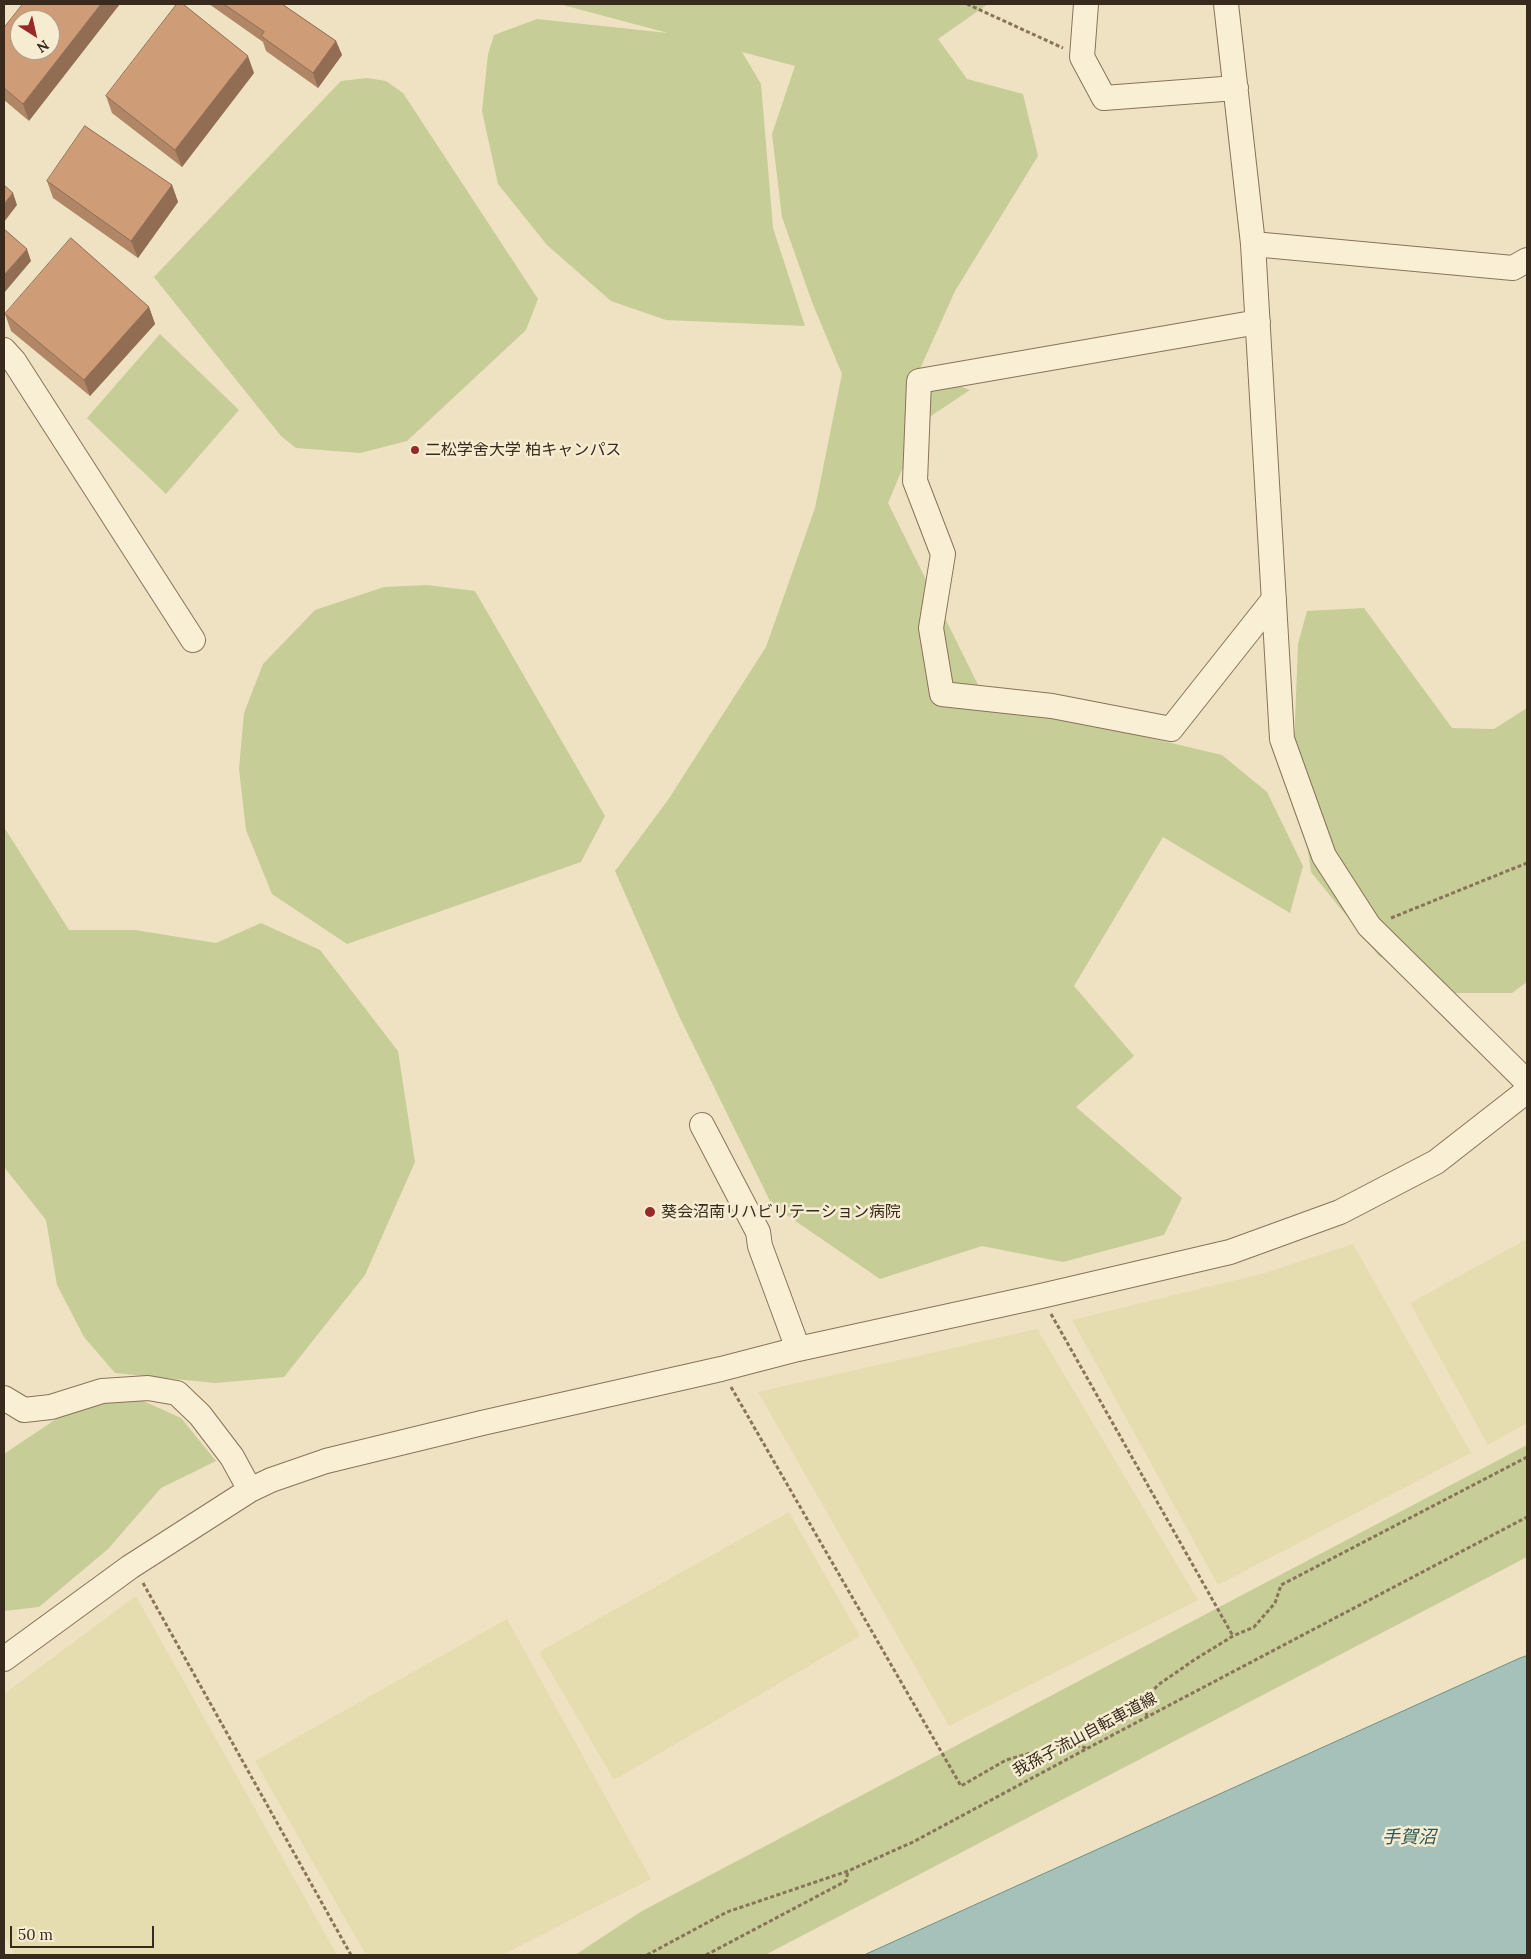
<!DOCTYPE html>
<html>
<head>
<meta charset="utf-8">
<style>
	body { margin:0 }
	#map { position:relative; width:1531px; height:1959px; overflow:hidden; background:#efe2c2; font-family:Lora,serif }
	canvas { display:block }
	.frame { position:absolute; inset:0; border:5px solid #382b1d; pointer-events:none }
	.north { position:absolute; left:10px; top:10px; width:50px; height:50px; box-sizing:border-box; background:#f6ecd2; border:1px solid #aa9f8a; border-radius:50%; rotate:145deg; font-size:14px; font-weight:700; line-height:20px; text-align:center; color:#382b1d }
	.north::after { content:''; display:block; margin:auto; width:18px; height:22px; background:#992828; clip-path:polygon(50% 0,100% 100%,50% 72%,0 100%) }
	.scale { position:absolute; left:10px; top:1926px; width:144px; height:22px; box-sizing:border-box; border:2px solid #382b1d; border-top:0; padding-left:6px; font-size:15px; line-height:18px; white-space:nowrap; color:#382b1d; -webkit-text-stroke:4px #f6ecd2; paint-order:stroke }
</style>
</head>
<body>
<div id="map">
<canvas width="1531" height="1959"></canvas>
<div class="frame"></div>
<div class="north">N</div>
<div class="scale">50 m</div>
</div>
<script>
const ctx = document.querySelector('canvas').getContext('2d');
ctx.lineJoin = 'round';
function fillPath(path, color) { ctx.fillStyle = color; ctx.fill(path, 'evenodd'); }
function trace(path, color, width, dash) { ctx.strokeStyle = color; ctx.lineWidth = width; ctx.lineCap = dash ? 'butt' : 'round'; ctx.setLineDash(dash || []); ctx.stroke(path); }
function drawText(font, color, halo, rows, align = 'center') {
  ctx.font = font + ' Lora,"Noto Sans JP",serif'; ctx.lineWidth = 5; ctx.setLineDash([]); ctx.textBaseline = 'middle'; ctx.strokeStyle = halo; ctx.fillStyle = color; for (const [text, x, y, turn = 0] of rows) {
    ctx.save(); ctx.translate(x, y); ctx.rotate((+turn || 0) * Math.PI / 180); ctx.textAlign = isNaN(turn) ? turn : align; if (halo) ctx.strokeText(text, 0, 0); ctx.fillText(text, 0, 0); ctx.restore();
  }
}
fillPath(new Path2D(`
	M 1527,1239 L 1527,1423 L 1488,1445 L 1410,1303 Z
	M 1353,1244 L 1471,1453 L 1218,1585 L 1072,1320 L 1265,1273 Z
	M 1037,1329 L 1198,1600 L 949,1726 L 758,1392 Z
	M 789,1512 L 860,1636 L 614,1780 L 539,1652 Z
	M 136,1596 L 337,1955 L 15,1955 L 4,1935 L 4,1694 Z
	M 507,1619 L 651,1879 L 502,1955 L 366,1955 L 255,1761 Z`), '#e5dcaf');
fillPath(new Path2D(`
	M 559,4 L 988,4 L 938,39 L 967,79 L 1023,94 L 1038,156 L 955,291 L 919,371 L 970,390 L 922,422 L 888,503 L 985,699 L 1222,755 L 1267,792 L 1303,866 L 1290,913 L 1163,837 L 1074,986 L 1134,1056 L 1076,1107 L 1182,1198 L 1164,1235 L 1063,1262 L 982,1246 L 880,1279 L 772,1205 L 679,1016 L 615,871 L 668,800 L 766,647 L 815,508 L 842,374 L 812,302 L 782,217 L 772,134 L 795,66 L 742,52 L 761,84 L 773,228 L 805,326 L 666,320 L 611,301 L 547,245 L 498,184 L 482,111 L 488,54 L 494,35 L 537,19 L 668,33 Z
	M 367,78 L 386,81 L 403,93 L 538,299 L 526,330 L 407,441 L 360,453 L 296,448 L 281,436 L 154,277 L 341,81 Z
	M 160,334 L 239,410 L 166,494 L 87,418 Z
	M 427,585 L 475,591 L 605,816 L 581,862 L 347,944 L 272,894 L 246,830 L 239,769 L 244,713 L 263,664 L 315,610 L 384,587 Z
	M 1364,608 L 1452,728 L 1494,729 L 1527,708 L 1527,982 L 1512,993 L 1450,993 L 1379,956 L 1311,872 L 1294,748 L 1298,644 L 1307,611 Z
	M 4,827 L 69,930 L 135,930 L 216,943 L 261,923 L 320,950 L 398,1051 L 415,1162 L 365,1275 L 284,1377 L 215,1383 L 115,1373 L 84,1337 L 57,1285 L 46,1220 L 4,1167 Z
	M 128,1394 L 181,1418 L 216,1461 L 161,1488 L 108,1549 L 39,1607 L 4,1611 L 4,1454 L 68,1411 Z
	M 1527,1445 L 1527,1557 L 765,1955 L 575,1955 L 642,1911 Z`), '#c6cd96');
const water = new Path2D(`
	M 1527,1656 L 1527,1955 L 864,1955 L 1520,1658 Z`);
fillPath(water, '#a5c1b9');
trace(water, '#6b9087', 1);
const minor = new Path2D(`
	M 1086,4 L 1082,57 L 1104,98 L 1236,88
	M 1226,4 L 1253,244 L 1282,739 L 1324,856 L 1369,926 L 1527,1082
	M 1253,244 L 1513,268 L 1527,260
	M 1258,322 L 919,381 L 915,481 L 943,554 L 931,628 L 942,694 L 1052,706 L 1171,729 L 1274,599
	M 4,350 L 14,361 L 193,640
	M 702,1125 L 758,1232 L 760,1246 L 798,1349
	M 4,1398 L 24,1410 L 51,1407 L 102,1391 L 148,1388 L 177,1393 L 200,1415 L 232,1457 L 250,1490
	M 4,1659 L 130,1567 L 250,1490 L 271,1480 L 326,1461 L 482,1423 L 721,1369 L 798,1349 L 1041,1296 L 1230,1252 L 1340,1212 L 1436,1162 L 1527,1091`);
trace(minor, '#897359', 26);
trace(new Path2D(`
	M 967,4 L 1063,48
	M 1391,918 L 1527,863
	M 1051,1314 L 1233,1636
	M 731,1387 L 961,1786 L 1006,1760 L 1065,1743 L 1087,1748
	M 143,1583 L 351,1955
	M 1147,1717 L 1144,1700 L 1158,1685 L 1194,1660 L 1233,1636 L 1254,1627 L 1275,1603 L 1281,1585 L 1527,1457
	M 647,1955 L 727,1912 L 848,1871 L 913,1842 L 1088,1748 L 1527,1517
	M 706,1955 L 846,1881 L 848,1871`), '#897359', 3, [4, 2.5]);
trace(minor, '#f9efd5', 24);
fillPath(new Path2D(`
	M 209,4 L 282,4 L 336,41 L 342,55 L 318,88 L 266,51 L 263,42 Z
	M 4,28 L 29,121 L 4,100 Z
	M 254,73 L 182,167 L 112,113 L 106,96 Z
	M 47,181 L 172,185 L 178,202 L 138,258 L 53,198 Z
	M 149,307 L 155,324 L 90,396 L 11,331 L 5,314 Z`), '#b18666');
fillPath(new Path2D(`
	M 101,4 L 120,4 L 29,121 L 23,104 Z
	M 336,41 L 342,55 L 318,88 L 313,73 Z
	M 248,56 L 254,73 L 182,167 L 175,150 Z
	M 172,185 L 178,202 L 138,258 L 131,241 Z
	M 13,193 L 17,205 L 4,222 L 4,204 Z
	M 27,249 L 31,261 L 4,293 L 4,275 Z
	M 149,307 L 155,324 L 90,396 L 84,380 Z`), '#906d53');
const building = new Path2D(`
	M 23,4 L 101,4 L 23,104 L 4,88 L 4,28 ZM 20,20 L 50,20 L 50,50 L 20,50 Z
	M 177,4 L 183,4 L 248,56 L 175,150 L 106,96 Z
	M 224,4 L 282,4 L 336,41 L 313,73 L 261,36 L 264,32 Z
	M 85,126 L 172,185 L 131,241 L 47,181 Z
	M 4,185 L 13,193 L 4,204 Z
	M 4,229 L 27,249 L 4,275 Z
	M 71,238 L 149,307 L 84,380 L 5,314 Z`);
fillPath(building, '#ce9c77');
trace(building, '#906d53', 1);
for (const [x, y, r, color] of [
	[415,450,5,"#992828"],
	[650,1212,6,"#992828"]
]) { const dot = new Path2D(); dot.arc(x, y, r, 0, 2 * Math.PI); ctx.fillStyle = color; ctx.fill(dot); trace(dot, '#f6ecd2', 2); }
drawText('16px', '#382b1d', '#f6ecd2', [
	["二松学舍大学 柏キャンパス",425,450],
	["葵会沼南リハビリテーション病院",661,1212]
], 'left');
drawText('16px', '#382b1d', '#f6ecd2', [
	["我孫子流山自転車道線",1085,1735,-28]
]);
drawText('italic 18px', '#2c5856', '#f6ecd2', [
	["手賀沼",1409,1838]
]);
</script>
</body>
</html>
